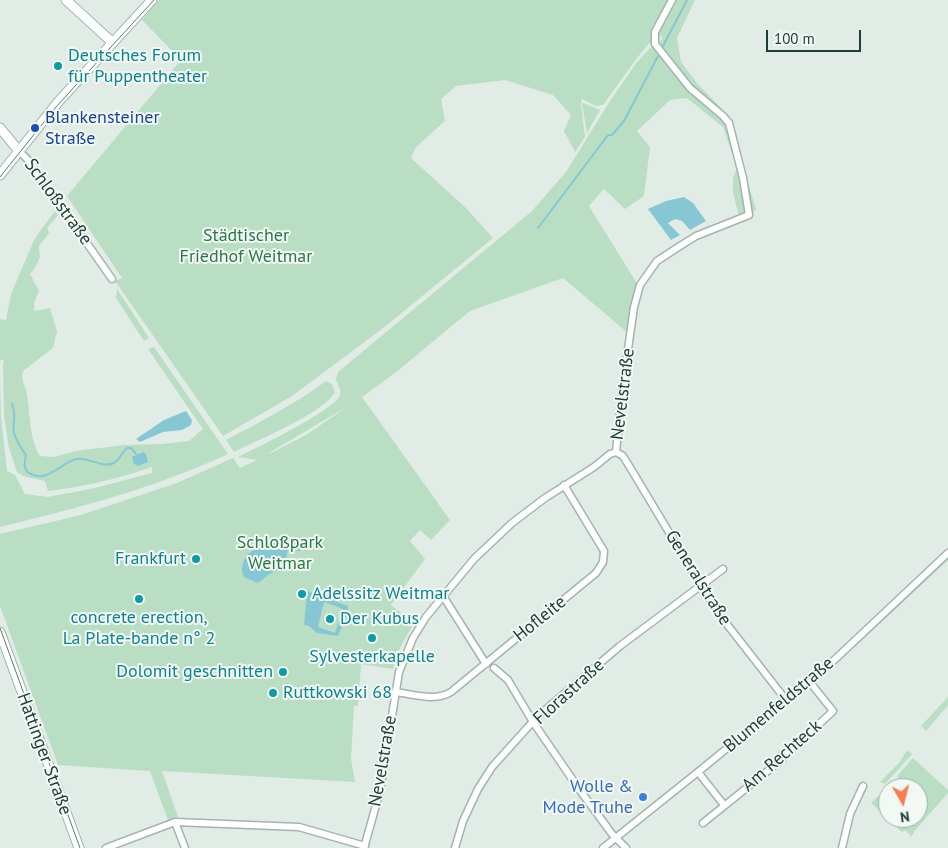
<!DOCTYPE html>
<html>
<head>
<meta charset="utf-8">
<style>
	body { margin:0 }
	#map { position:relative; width:948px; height:848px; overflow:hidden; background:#e1ece7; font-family:"PT Sans",sans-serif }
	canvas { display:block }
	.north { position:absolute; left:878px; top:778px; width:50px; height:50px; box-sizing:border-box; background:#f2f9f5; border:1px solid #9eaea9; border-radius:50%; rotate:172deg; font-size:14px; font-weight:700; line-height:20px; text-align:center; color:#213e36 }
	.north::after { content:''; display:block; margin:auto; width:18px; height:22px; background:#f77e54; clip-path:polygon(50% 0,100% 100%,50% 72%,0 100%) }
	.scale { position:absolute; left:766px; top:30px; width:95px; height:22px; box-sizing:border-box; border:2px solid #213e36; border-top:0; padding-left:6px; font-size:15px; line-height:18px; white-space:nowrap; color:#213e36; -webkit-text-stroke:4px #f2f9f5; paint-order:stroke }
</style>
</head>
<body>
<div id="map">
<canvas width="948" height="848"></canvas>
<div class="north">N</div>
<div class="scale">100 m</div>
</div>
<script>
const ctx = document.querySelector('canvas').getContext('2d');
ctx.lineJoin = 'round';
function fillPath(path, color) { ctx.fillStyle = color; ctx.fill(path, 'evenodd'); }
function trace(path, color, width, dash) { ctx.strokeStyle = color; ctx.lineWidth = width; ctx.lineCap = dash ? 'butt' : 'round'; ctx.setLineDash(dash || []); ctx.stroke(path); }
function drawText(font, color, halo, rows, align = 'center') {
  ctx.font = font + ' "PT Sans",sans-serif'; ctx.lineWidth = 4; ctx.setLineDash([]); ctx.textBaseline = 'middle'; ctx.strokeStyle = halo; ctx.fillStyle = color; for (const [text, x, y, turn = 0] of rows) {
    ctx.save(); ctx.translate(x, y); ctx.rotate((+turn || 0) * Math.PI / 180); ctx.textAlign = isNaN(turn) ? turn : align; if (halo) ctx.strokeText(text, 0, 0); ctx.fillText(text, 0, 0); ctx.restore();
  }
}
fillPath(new Path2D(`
	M 159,0 L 695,0 L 677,38 L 681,62 L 697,83 L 720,107 L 730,121 L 756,210 L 748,215 L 739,217 L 733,192 L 733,178 L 737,168 L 723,127 L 687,98 L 670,100 L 637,131 L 650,147 L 644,196 L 625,209 L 604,189 L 589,206 L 638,285 L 632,302 L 628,333 L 563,278 L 470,311 L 395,373 L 362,397 L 450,520 L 431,540 L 420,530 L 410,541 L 425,559 L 391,605 L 409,619 L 416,619 L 399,650 L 393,669 L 361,664 L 358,706 L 354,706 L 351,759 L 355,782 L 162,771 L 178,817 L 168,820 L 150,771 L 58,765 L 0,606 L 0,534 L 81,515 L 177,483 L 233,458 L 240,468 L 257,460 L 238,457 C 256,448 335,410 340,395 C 342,389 337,385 336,380 C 336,377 337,375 338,372 L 531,212 L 566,172 L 610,101 L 637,62 L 653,45 L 659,44 L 663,37 L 654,32 L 652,40 L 637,58 L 603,105 L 596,106 L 582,99 L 581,103 L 585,137 L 575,152 L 564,131 L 571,115 L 553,95 L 505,80 L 456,86 L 441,99 L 445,121 L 416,147 L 411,158 L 466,208 L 493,238 L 382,329 L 292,396 L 223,436 L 115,281 L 122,278 L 67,196 L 181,60 L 142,20 ZM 348,406 L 306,435 L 269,454 L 269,453 Z
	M 583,103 L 600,110 L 587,133 L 582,104 Z
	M 55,211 L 58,215 L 47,228 L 49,233 L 39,246 L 40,257 L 35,268 L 30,274 L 39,291 L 34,303 L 34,311 L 50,308 L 57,331 L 53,348 L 23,371 C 21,379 24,383 26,390 C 31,412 28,436 40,456 L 53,457 L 76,451 L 124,445 L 162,444 L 189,441 L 203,429 L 148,349 L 154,347 L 228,454 C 155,488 78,508 0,527 L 0,373 L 1,416 L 7,471 L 15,475 L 25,494 L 48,497 L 95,488 L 152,473 L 152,467 C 118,479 83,487 48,491 L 45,481 L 23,476 L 17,472 L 9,448 L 4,416 L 3,366 L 4,359 L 0,361 L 0,364 L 0,319 L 6,320 L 11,294 L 35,238 Z
	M 117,289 L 149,338 L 144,341 L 116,298 Z
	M 326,381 L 332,384 L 335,392 C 323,414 257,440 234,452 L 226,440 C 260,422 295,404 326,381 Z
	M 948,557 L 948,560 L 855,647 L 854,645 Z
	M 948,697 L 948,705 L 926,731 L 921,726 Z
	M 907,750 L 912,754 L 885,784 L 880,782 L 900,762 Z
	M 913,758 L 948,790 L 948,793 L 917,828 L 911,837 L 906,830 L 902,832 L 871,803 L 878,796 L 883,799 L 887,795 L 888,818 L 918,818 L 918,788 L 900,788 L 896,784 L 900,780 L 897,776 Z`), '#b9dec4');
fillPath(new Path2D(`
	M 684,197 L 693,203 L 706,221 L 690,230 L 682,221 L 675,219 L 668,223 L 680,235 L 671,240 L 648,209 L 666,201 Z
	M 186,411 L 192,420 L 191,425 L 182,430 L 163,432 L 140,442 L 136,439 L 164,420 Z
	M 143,452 L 146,454 L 148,462 L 138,466 L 134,464 L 132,457 Z
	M 282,537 L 302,543 L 303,548 L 300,551 L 288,549 L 285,565 C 281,571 277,570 271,573 C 265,576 263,581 257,583 L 244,577 C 234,556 265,539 282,537 Z
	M 307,591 L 348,606 L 348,611 L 338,636 L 317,633 L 309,626 L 304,625 ZM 324,602 L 343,609 L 335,633 L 318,627 Z`), '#87c7d4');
trace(new Path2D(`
	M 663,46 L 687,0
	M 538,228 L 608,135 L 612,135 L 624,121 L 658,56
	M 12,404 C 17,417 12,421 14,433 C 16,441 21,448 26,455 C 24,462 23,469 29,473 C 46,484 61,463 76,459 C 88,456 103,469 114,463 C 120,460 122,452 127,448 L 131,448 L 136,454`), '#87c7d4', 2);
const street = new Path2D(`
	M 19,151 L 30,162 L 112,279
	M 616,452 L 622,391 L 634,307 L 640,285 L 657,261 L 680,246 L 696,236 L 749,215 L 743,178 L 729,123 L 723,116 L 690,88 L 655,44 L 655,32 L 672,0
	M 616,452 L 623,456 L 631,469 L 715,609 L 786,700
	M 443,596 L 486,664
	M 494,668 L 508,680 L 533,722 L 579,789 L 612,834 L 626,848
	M 395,692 C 413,694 435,702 451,692 L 596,573 L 603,562 L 604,551 L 564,485
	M 698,772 L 724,805
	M 175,822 L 185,848
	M 703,823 L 780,761 L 833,711 L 809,681
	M 106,848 L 175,822 L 299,827 L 365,846
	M 364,848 L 380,791 L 399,672 L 413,638 L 426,617 L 474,559 L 512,523 L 545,498 L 594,467 L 610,454 L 616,452
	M 455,848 L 463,821 L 478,789 L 492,767 L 537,717 L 620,646 L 723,569
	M 603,848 L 698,772 L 830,664 L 948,553
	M 842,848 L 850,814 L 863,786`);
const secondary = new Path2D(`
	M 66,0 L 113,43
	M 0,128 L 19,151
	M 0,175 L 59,101 L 152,0
	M 0,632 L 79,848`);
trace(street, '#a4b4ae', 9);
trace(secondary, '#9fb8b0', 11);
trace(street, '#fff', 6);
trace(secondary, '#fff', 9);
trace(new Path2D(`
	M 0,177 L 56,107 L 154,0
	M 0,628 L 80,848`), '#5b7972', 1);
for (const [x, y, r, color] of [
	[58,66,5,"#0f9aa8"],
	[35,128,5,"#1a4fb4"],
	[196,559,5,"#0f9aa8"],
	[302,594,5,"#0f9aa8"],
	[139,599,5,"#0f9aa8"],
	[330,619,5,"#0f9aa8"],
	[372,638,5,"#0f9aa8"],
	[283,672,5,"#0f9aa8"],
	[273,693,5,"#0f9aa8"],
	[643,797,5,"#3f7fe0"]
]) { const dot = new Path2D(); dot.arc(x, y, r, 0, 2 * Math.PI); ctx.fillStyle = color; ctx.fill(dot); trace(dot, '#f2f9f5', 2); }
drawText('18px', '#0d838f', '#f2f9f5', [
	["Deutsches Forum",68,56],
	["für Puppentheater",68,77],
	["Frankfurt",186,559,"right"],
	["Adelssitz Weitmar",312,594],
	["concrete erection,",139,618,"center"],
	["La Plate-bande n° 2",139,639,"center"],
	["Der Kubus",340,619],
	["Sylvesterkapelle",372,657,"center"],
	["Dolomit geschnitten",273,672,"right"],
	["Ruttkowski 68",283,693]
], 'left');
drawText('18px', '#164399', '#f2f9f5', [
	["Blankensteiner",45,118],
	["Straße",45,139]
], 'left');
drawText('18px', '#213e36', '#f2f9f5', [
	["Schloßstraße",58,202,54],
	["Nevelstraße",623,394,-83],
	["Generalstraße",698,578,58],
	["Hofleite",540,619,-39],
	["Florastraße",569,692,-42],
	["Blumenfeldstraße",779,705,-40],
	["Hattinger Straße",44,754,70],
	["Am Rechteck",782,756,-41],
	["Nevelstraße",383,761,-80]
]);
drawText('18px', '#297648', '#f2f9f5', [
	["Städtischer",246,236],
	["Friedhof Weitmar",246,257],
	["Schloßpark",280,543],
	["Weitmar",280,564]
]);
drawText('18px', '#366cbe', '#f2f9f5', [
	["Wolle &",633,787],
	["Mode Truhe",633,808]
], 'right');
</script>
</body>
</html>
